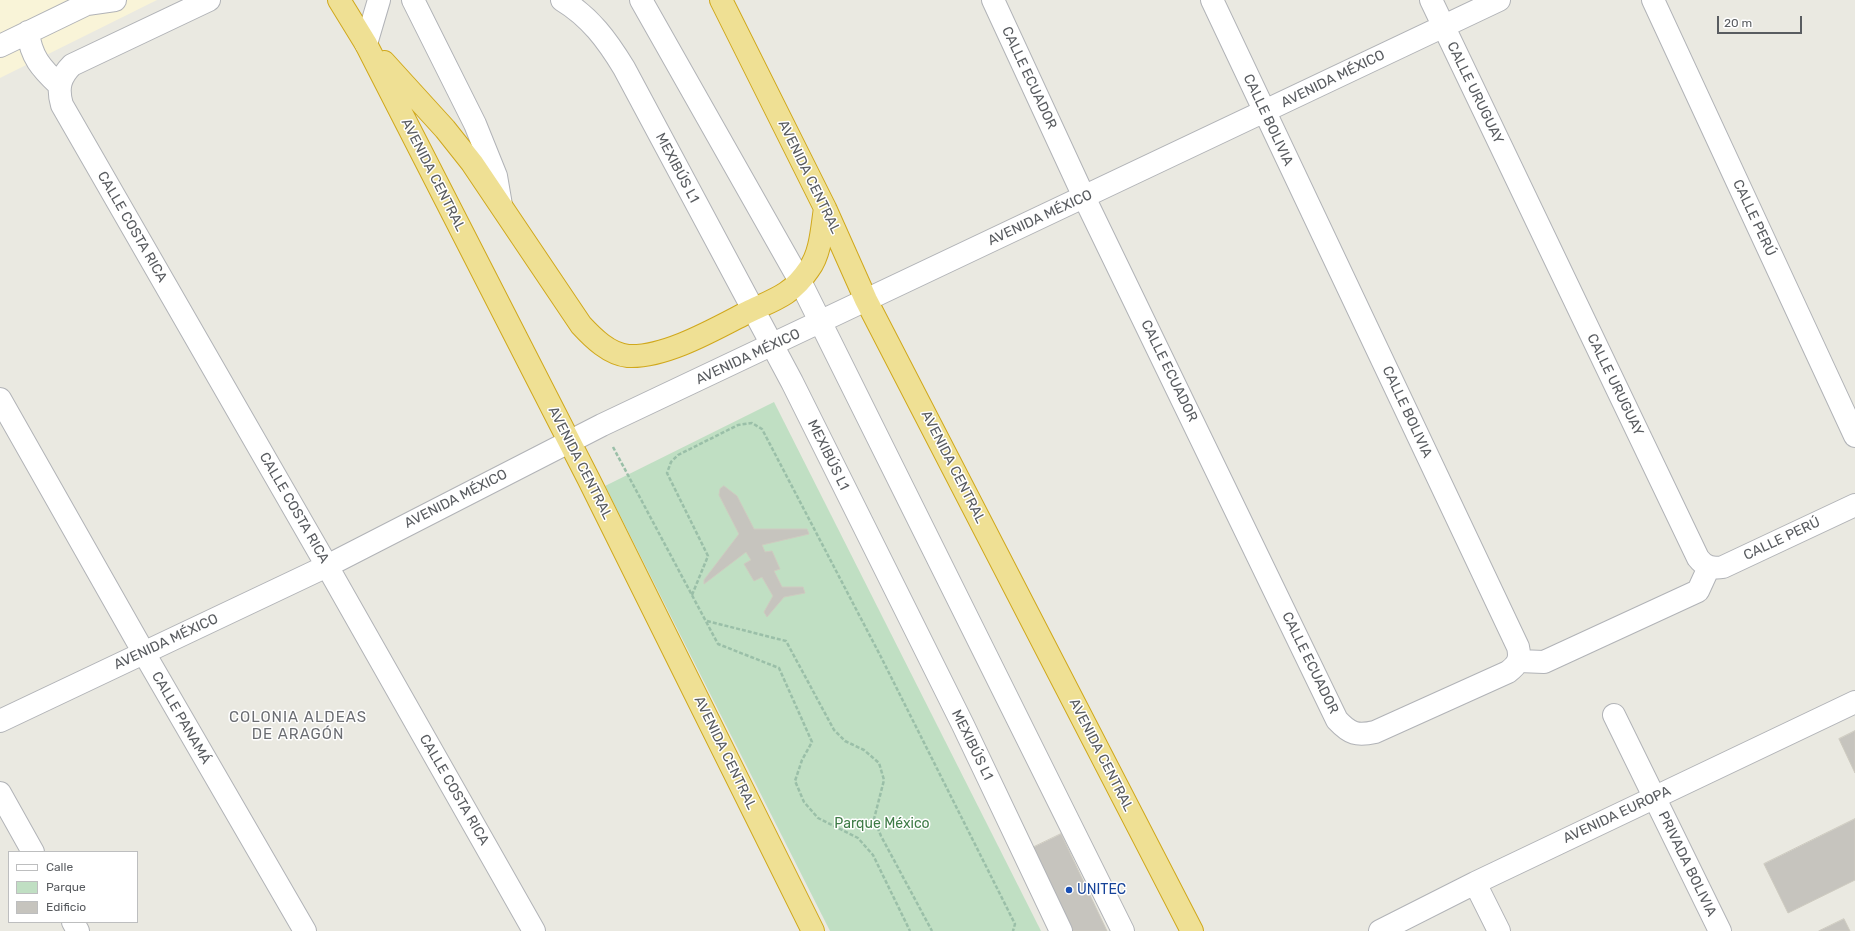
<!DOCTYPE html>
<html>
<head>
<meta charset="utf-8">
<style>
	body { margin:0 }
	#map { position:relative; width:1855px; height:931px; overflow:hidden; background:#eae9e1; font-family:Rubik,sans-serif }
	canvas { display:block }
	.legend { position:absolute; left:8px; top:851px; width:130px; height:72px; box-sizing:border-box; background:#fff; border:1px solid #bdbebf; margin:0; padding:5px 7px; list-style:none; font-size:12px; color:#595c60 }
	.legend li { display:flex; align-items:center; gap:8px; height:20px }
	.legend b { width:20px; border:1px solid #bdbebf }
	.scale { position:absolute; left:1717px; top:16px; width:85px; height:18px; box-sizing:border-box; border:2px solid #595c60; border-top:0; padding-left:5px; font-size:12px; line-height:14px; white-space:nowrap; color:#595c60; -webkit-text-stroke:3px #fff; paint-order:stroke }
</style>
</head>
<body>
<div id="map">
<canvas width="1855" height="931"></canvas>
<ul class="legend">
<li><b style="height:5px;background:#fff"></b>Calle</li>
<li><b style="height:11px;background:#c0dfc3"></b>Parque</li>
<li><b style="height:11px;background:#c6c4be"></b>Edificio</li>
</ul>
<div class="scale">20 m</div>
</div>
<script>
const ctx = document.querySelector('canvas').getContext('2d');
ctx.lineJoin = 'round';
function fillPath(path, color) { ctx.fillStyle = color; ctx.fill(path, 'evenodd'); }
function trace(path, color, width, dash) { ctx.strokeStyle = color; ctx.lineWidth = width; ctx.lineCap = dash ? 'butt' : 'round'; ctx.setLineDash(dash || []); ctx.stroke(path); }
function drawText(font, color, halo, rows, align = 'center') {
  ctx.font = font + ' Rubik,sans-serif'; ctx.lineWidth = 3; ctx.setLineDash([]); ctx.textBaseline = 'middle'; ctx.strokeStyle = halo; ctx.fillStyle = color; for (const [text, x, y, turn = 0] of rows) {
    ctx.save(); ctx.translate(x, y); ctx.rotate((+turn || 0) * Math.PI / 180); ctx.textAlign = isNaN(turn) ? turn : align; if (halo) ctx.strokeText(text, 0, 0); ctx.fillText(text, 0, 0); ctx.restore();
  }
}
fillPath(new Path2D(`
	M 0,0 L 157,0 L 0,78 Z`), '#f9f4d8');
fillPath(new Path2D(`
	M 774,402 L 1041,931 L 830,931 L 605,486 Z`), '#c0dfc3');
const building = new Path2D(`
	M 724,486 L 737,496 L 754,529 L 807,529 L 809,534 L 762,545 L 765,552 L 772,551 L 780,569 L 774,571 L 782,587 L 803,587 L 805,593 L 784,597 L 767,617 L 764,612 L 773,596 L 762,577 L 754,581 L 744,564 L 751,560 L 746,552 L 704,584 L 704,580 L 739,534 L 719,495 L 720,489 Z
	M 1855,731 L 1855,773 L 1839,739 Z
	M 1855,819 L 1855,880 L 1788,913 L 1764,864 Z
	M 1061,834 L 1107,931 L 1071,931 L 1030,849 Z
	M 1844,919 L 1850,931 L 1819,931 Z`);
fillPath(building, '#c6c4be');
trace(building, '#cecbc0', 1);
const minor = new Path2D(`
	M 209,0 L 72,65 C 60,77 57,88 62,105 L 327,566 L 534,931
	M 413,0 L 475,124 L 496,176 L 501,205
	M 562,0 C 590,17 607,40 624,68 L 792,382 L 963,725 L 1061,931
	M 641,0 L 800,281 L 1123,931
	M 993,0 L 1084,197 L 1337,720 C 1350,734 1357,736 1375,732 L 1508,672 C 1517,665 1521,660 1518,647 L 1212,0
	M 1431,0 L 1698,558 C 1705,567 1712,569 1723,567 L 1855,505
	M 1653,0 L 1855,436
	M 87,4 L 115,0
	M 28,32 C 31,57 41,68 59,85
	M 366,44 L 379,0
	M 0,46 L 95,0
	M 0,399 L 144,653 L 305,931
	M 1519,661 L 1544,662 L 1698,591 L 1709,567
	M 1614,715 L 1720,931
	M 0,721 L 327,566 L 602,425 L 1499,0
	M 0,793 L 33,852
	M 1475,883 L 1499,931
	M 73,922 L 78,931
	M 1380,931 L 1475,883 L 1855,702`);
const highway = new Path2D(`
	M 339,0 L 366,44 L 589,480 L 813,931
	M 721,0 L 825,208 L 866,300 L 1192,931
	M 384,62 L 445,129 L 472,163 L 581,325 C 593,338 609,354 628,356 C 665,358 715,329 748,312 C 760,306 774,301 786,293 C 795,287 803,278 809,269 C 821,253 822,227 825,208`);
trace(minor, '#b1b3b7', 24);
trace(highway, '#d0a81c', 24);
trace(new Path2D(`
	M 613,447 L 718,644 L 779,668 L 812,742 L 802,760 L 795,781 L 804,802 L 818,818 L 858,838 L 873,855 L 910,931
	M 692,595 L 708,556 L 667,473 L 671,462 L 678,455 L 738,425 L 752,423 L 762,429 L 880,655 L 1015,924 L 1013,931
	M 707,621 L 786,641 L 834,730 L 845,741 L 864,750 L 879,763 L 884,780 L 874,819 L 881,836 L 932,931`), '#9abfa8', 2.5, [4, 2]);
trace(minor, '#fff', 22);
trace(highway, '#efe094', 22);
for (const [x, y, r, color] of [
	[1069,890,4,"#1a4fb4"]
]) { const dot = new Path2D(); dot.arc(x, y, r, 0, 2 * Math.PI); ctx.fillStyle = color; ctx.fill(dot); trace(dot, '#fff', 1.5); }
drawText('14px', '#595c60', '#fff', [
	["CALLE ECUADOR",1029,78,65],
	["AVENIDA MÉXICO",1333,79,-26],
	["CALLE URUGUAY",1475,93,64],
	["CALLE BOLIVIA",1268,120,65],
	["MEXIBÚS L1",677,168,62],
	["AVENIDA CENTRAL",433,175,63],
	["AVENIDA CENTRAL",809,177,64],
	["AVENIDA MÉXICO",1040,218,-25],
	["CALLE PERÚ",1754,218,65],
	["CALLE COSTA RICA",132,227,60],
	["AVENIDA MÉXICO",748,357,-25],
	["CALLE ECUADOR",1169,371,64],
	["CALLE URUGUAY",1615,385,64],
	["CALLE BOLIVIA",1407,412,65],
	["MEXIBÚS L1",828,455,64],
	["AVENIDA CENTRAL",580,463,63],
	["AVENIDA CENTRAL",953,467,63],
	["AVENIDA MÉXICO",456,499,-27],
	["CALLE COSTA RICA",294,508,60],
	["CALLE PERÚ",1782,539,-25],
	["AVENIDA MÉXICO",166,642,-25],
	["CALLE ECUADOR",1310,663,64],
	["CALLE PANAMÁ",181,718,60],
	["MEXIBÚS L1",972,745,64],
	["AVENIDA CENTRAL",725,753,64],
	["AVENIDA CENTRAL",1101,755,63],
	["CALLE COSTA RICA",454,790,60],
	["AVENIDA EUROPA",1617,815,-25],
	["PRIVADA BOLIVIA",1687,864,64]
]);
drawText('14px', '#3e7b46', '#fff', [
	["Parque México",882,824]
]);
drawText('14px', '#164399', '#fff', [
	["UNITEC",1077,890]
], 'left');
ctx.letterSpacing = '1px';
drawText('15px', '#6b6d72', '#fff', [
	["COLONIA ALDEAS",298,718],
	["DE ARAGÓN",298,735]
]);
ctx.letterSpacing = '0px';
</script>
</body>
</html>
